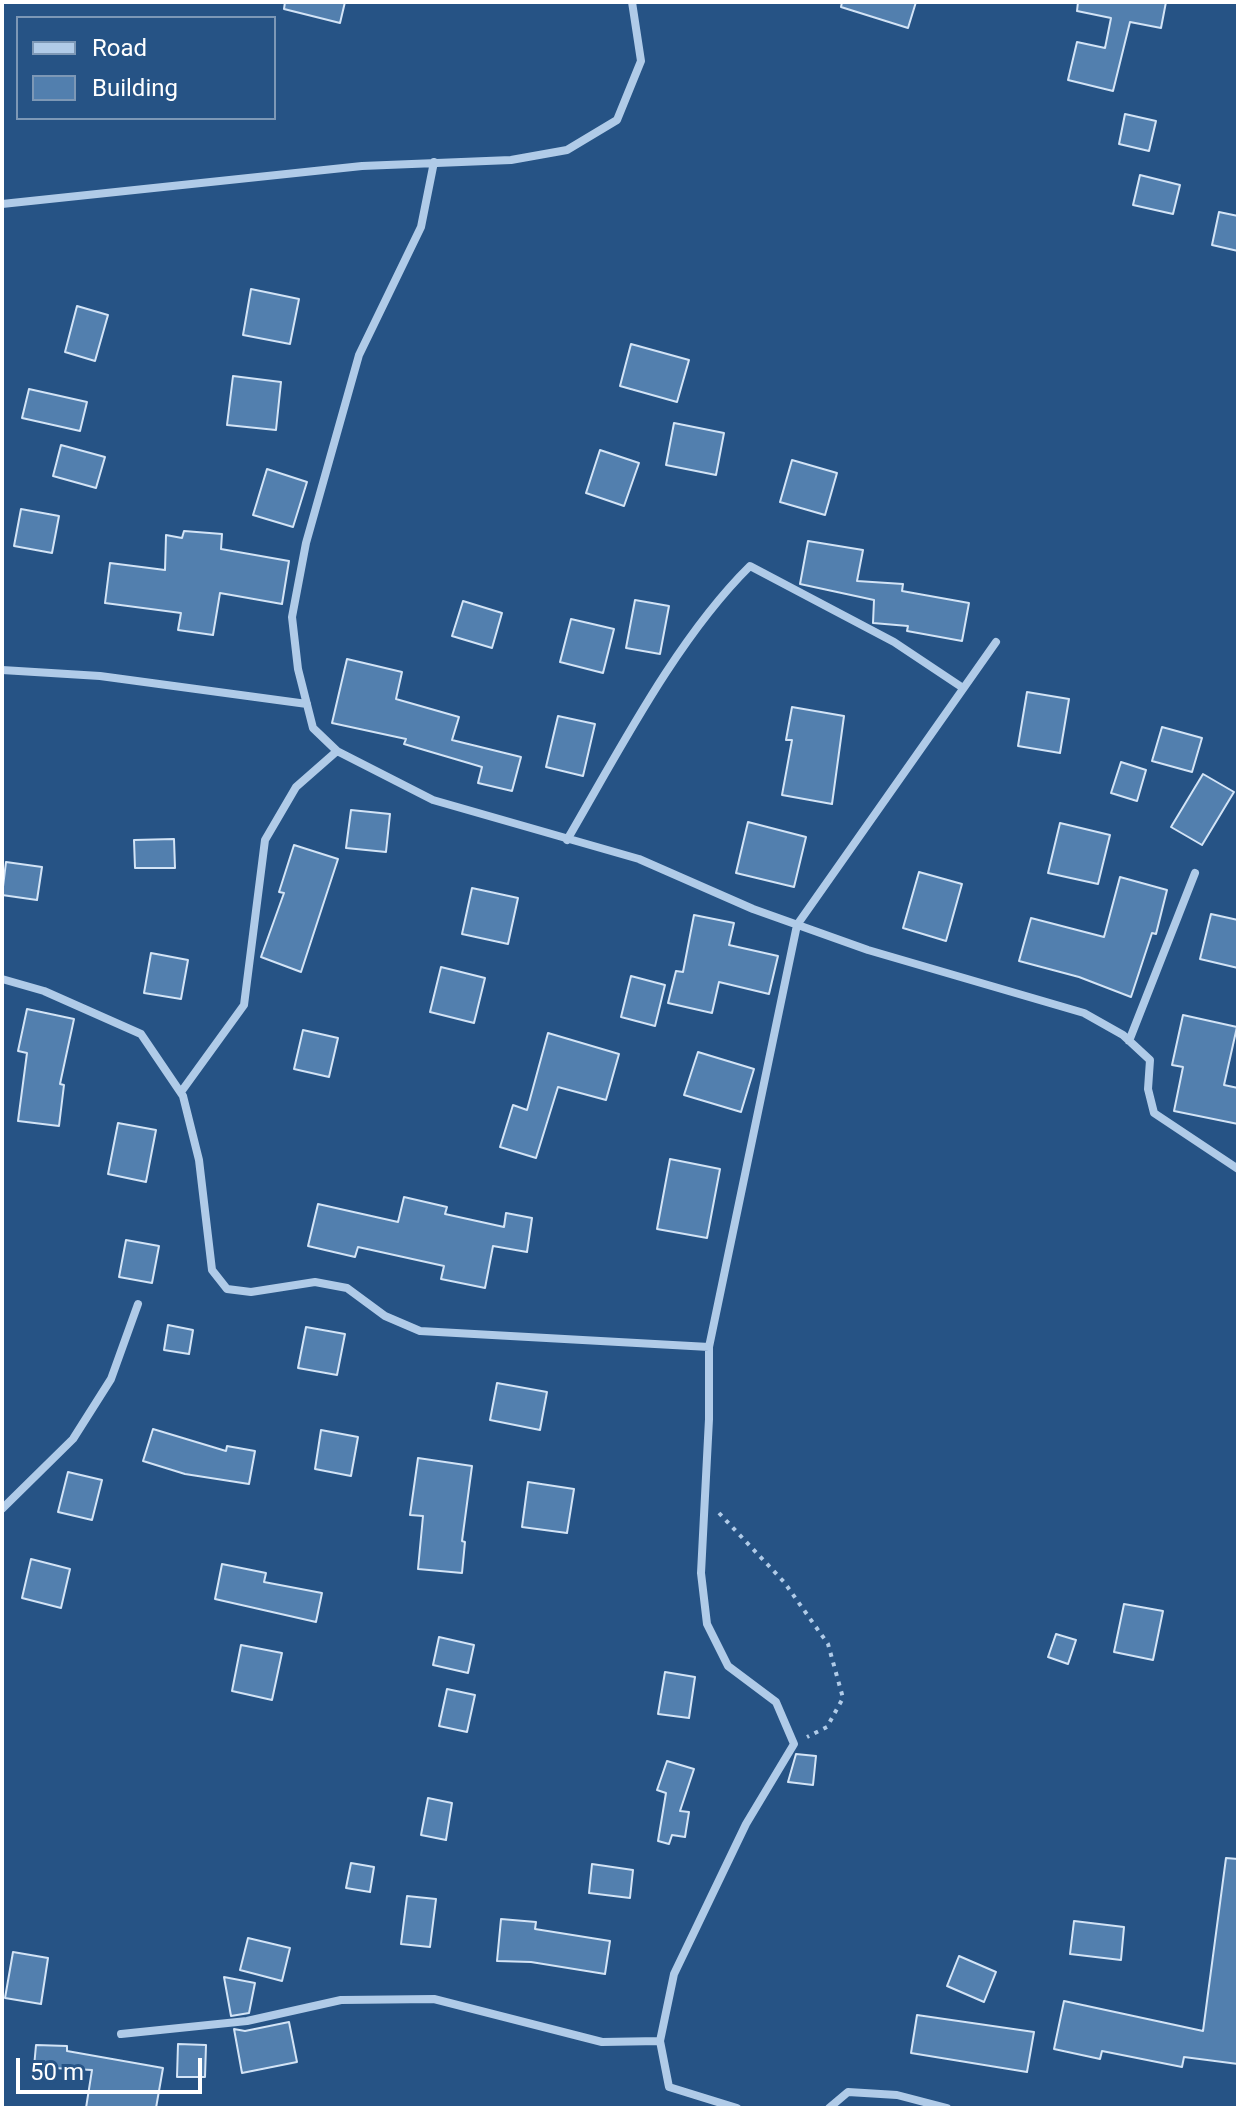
<!DOCTYPE html>
<html>
<head>
<meta charset="utf-8">
<style>
	body { margin:0 }
	#map { position:relative; width:1240px; height:2110px; overflow:hidden; background:#265385; font-family:Roboto,sans-serif }
	canvas { display:block }
	.frame { position:absolute; inset:0; border:4px solid #fff; pointer-events:none }
	.legend { position:absolute; left:16px; top:16px; width:260px; height:104px; box-sizing:border-box; background:#265385; border:2px solid #7d98b6; margin:0; padding:10px 14px; list-style:none; font-size:24px; color:#fff }
	.legend li { display:flex; align-items:center; gap:16px; height:40px }
	.legend b { width:40px; border:2px solid #7d98b6 }
	.scale { position:absolute; left:16px; top:2058px; width:186px; height:36px; box-sizing:border-box; border:4px solid #fff; border-top:0; padding-left:10px; font-size:24px; line-height:28px; white-space:nowrap; color:#fff; -webkit-text-stroke:6px #265385; paint-order:stroke }
</style>
</head>
<body>
<div id="map">
<canvas width="1240" height="2110"></canvas>
<div class="frame"></div>
<ul class="legend">
<li><b style="height:10px;background:#b0cbe8"></b>Road</li>
<li><b style="height:22px;background:#527fae"></b>Building</li>
</ul>
<div class="scale">50 m</div>
</div>
<script>
const ctx = document.querySelector('canvas').getContext('2d');
ctx.lineJoin = 'round';
function fillPath(path, color) { ctx.fillStyle = color; ctx.fill(path, 'evenodd'); }
function trace(path, color, width, dash) { ctx.strokeStyle = color; ctx.lineWidth = width; ctx.lineCap = dash ? 'butt' : 'round'; ctx.setLineDash(dash || []); ctx.stroke(path); }
const building = new Path2D(`
	M 285,2 L 345,2 L 340,23 L 284,9 Z
	M 842,2 L 916,2 L 908,28 L 841,7 Z
	M 1078,2 L 1166,2 L 1161,28 L 1130,22 L 1113,91 L 1068,80 L 1077,42 L 1105,48 L 1111,18 L 1077,11 Z
	M 1125,114 L 1156,121 L 1149,151 L 1119,144 Z
	M 1140,175 L 1180,185 L 1173,214 L 1133,205 Z
	M 1219,212 L 1238,216 L 1238,251 L 1212,245 Z
	M 251,289 L 299,299 L 290,344 L 243,335 Z
	M 77,306 L 108,315 L 95,361 L 65,352 Z
	M 631,344 L 689,360 L 677,402 L 620,386 Z
	M 233,376 L 281,382 L 276,430 L 227,425 Z
	M 29,389 L 87,402 L 80,431 L 22,418 Z
	M 674,423 L 724,433 L 716,475 L 666,465 Z
	M 61,445 L 105,457 L 96,488 L 53,476 Z
	M 600,450 L 639,463 L 624,506 L 586,493 Z
	M 792,460 L 837,473 L 825,515 L 780,502 Z
	M 267,469 L 307,482 L 293,527 L 253,515 Z
	M 21,509 L 59,516 L 52,553 L 14,546 Z
	M 184,531 L 222,534 L 221,549 L 289,561 L 282,604 L 220,593 L 213,635 L 178,630 L 181,613 L 105,603 L 110,563 L 165,570 L 166,535 L 182,538 Z
	M 808,541 L 863,550 L 857,581 L 903,584 L 902,591 L 969,603 L 962,641 L 907,631 L 908,626 L 873,623 L 874,600 L 800,584 Z
	M 635,600 L 669,606 L 660,654 L 626,648 Z
	M 463,601 L 502,613 L 492,648 L 452,636 Z
	M 571,619 L 614,629 L 603,673 L 560,662 Z
	M 347,659 L 402,672 L 396,699 L 459,717 L 452,740 L 521,757 L 512,791 L 478,783 L 482,767 L 404,744 L 406,739 L 332,723 Z
	M 1027,692 L 1069,699 L 1060,753 L 1018,746 Z
	M 792,707 L 844,716 L 832,804 L 782,795 L 792,740 L 786,740 Z
	M 558,716 L 595,724 L 583,776 L 546,767 Z
	M 1162,727 L 1202,738 L 1192,772 L 1152,761 Z
	M 1121,762 L 1146,770 L 1137,801 L 1111,793 Z
	M 1203,774 L 1234,792 L 1202,845 L 1171,827 Z
	M 351,810 L 390,814 L 386,852 L 346,848 Z
	M 748,822 L 806,837 L 794,887 L 736,873 Z
	M 1060,823 L 1110,835 L 1098,884 L 1048,873 Z
	M 174,839 L 175,868 L 135,868 L 134,840 Z
	M 294,845 L 338,859 L 301,972 L 261,957 L 284,893 L 279,892 Z
	M 6,862 L 42,867 L 37,900 L 2,895 Z
	M 919,872 L 962,884 L 946,941 L 903,928 Z
	M 1120,877 L 1167,890 L 1156,934 L 1152,933 L 1131,997 L 1079,977 L 1019,961 L 1031,918 L 1104,937 Z
	M 472,888 L 518,898 L 508,944 L 462,934 Z
	M 1211,914 L 1238,920 L 1238,968 L 1200,959 Z
	M 694,915 L 734,923 L 729,945 L 778,956 L 769,994 L 719,982 L 712,1013 L 668,1003 L 676,971 L 683,972 Z
	M 151,953 L 188,960 L 181,999 L 144,993 Z
	M 441,967 L 485,978 L 474,1023 L 430,1012 Z
	M 631,976 L 665,985 L 655,1026 L 621,1017 Z
	M 27,1009 L 74,1019 L 60,1084 L 64,1085 L 59,1126 L 18,1121 L 27,1053 L 18,1051 Z
	M 1183,1015 L 1237,1027 L 1224,1085 L 1238,1088 L 1238,1124 L 1174,1111 L 1183,1067 L 1172,1065 Z
	M 303,1030 L 338,1038 L 329,1077 L 294,1069 Z
	M 548,1033 L 619,1054 L 606,1100 L 558,1087 L 536,1158 L 500,1147 L 513,1105 L 527,1110 Z
	M 698,1052 L 754,1069 L 741,1112 L 684,1095 Z
	M 118,1123 L 156,1130 L 146,1182 L 108,1174 Z
	M 670,1159 L 720,1169 L 707,1238 L 657,1229 Z
	M 404,1197 L 447,1207 L 445,1214 L 504,1227 L 506,1213 L 532,1218 L 527,1252 L 493,1246 L 485,1288 L 441,1279 L 444,1266 L 358,1247 L 355,1257 L 308,1246 L 318,1204 L 398,1222 Z
	M 126,1240 L 159,1246 L 152,1283 L 119,1277 Z
	M 168,1325 L 193,1330 L 189,1354 L 164,1350 Z
	M 306,1327 L 345,1334 L 337,1375 L 298,1368 Z
	M 497,1383 L 547,1392 L 540,1430 L 490,1420 Z
	M 153,1429 L 226,1451 L 227,1446 L 255,1451 L 249,1484 L 185,1474 L 143,1461 Z
	M 321,1430 L 358,1437 L 351,1476 L 315,1469 Z
	M 418,1458 L 472,1466 L 462,1541 L 465,1542 L 462,1573 L 418,1569 L 423,1516 L 410,1515 Z
	M 68,1472 L 102,1480 L 92,1520 L 58,1512 Z
	M 528,1482 L 574,1489 L 567,1533 L 522,1527 Z
	M 31,1559 L 70,1569 L 61,1608 L 22,1598 Z
	M 222,1564 L 266,1573 L 264,1582 L 322,1593 L 316,1622 L 215,1599 Z
	M 1124,1604 L 1163,1611 L 1153,1660 L 1114,1652 Z
	M 1056,1634 L 1076,1640 L 1068,1664 L 1048,1657 Z
	M 439,1637 L 474,1645 L 468,1673 L 433,1665 Z
	M 241,1645 L 282,1653 L 272,1700 L 232,1691 Z
	M 665,1672 L 695,1677 L 689,1718 L 658,1714 Z
	M 447,1689 L 475,1695 L 467,1732 L 439,1726 Z
	M 796,1754 L 816,1756 L 813,1785 L 788,1782 Z
	M 667,1761 L 694,1769 L 680,1811 L 689,1812 L 685,1837 L 672,1835 L 669,1844 L 658,1841 L 666,1793 L 657,1790 Z
	M 428,1798 L 452,1803 L 446,1840 L 421,1835 Z
	M 1226,1858 L 1238,1859 L 1238,2064 L 1184,2057 L 1182,2067 L 1102,2051 L 1100,2059 L 1054,2049 L 1064,2001 L 1203,2031 Z
	M 351,1863 L 374,1867 L 370,1892 L 346,1888 Z
	M 592,1864 L 633,1870 L 630,1898 L 589,1893 Z
	M 407,1896 L 436,1899 L 430,1947 L 401,1944 Z
	M 501,1919 L 536,1922 L 535,1929 L 610,1941 L 605,1974 L 531,1962 L 497,1961 Z
	M 1074,1921 L 1124,1927 L 1121,1960 L 1070,1954 Z
	M 248,1938 L 290,1948 L 282,1981 L 240,1970 Z
	M 13,1952 L 48,1958 L 41,2004 L 5,1998 Z
	M 959,1956 L 996,1972 L 984,2002 L 947,1986 Z
	M 224,1977 L 255,1983 L 249,2013 L 231,2016 Z
	M 917,2015 L 1034,2032 L 1027,2072 L 911,2053 Z
	M 289,2022 L 297,2062 L 242,2073 L 234,2029 L 245,2031 Z
	M 178,2044 L 206,2045 L 205,2077 L 177,2077 Z
	M 36,2045 L 67,2046 L 67,2051 L 163,2068 L 156,2108 L 86,2108 L 92,2070 L 34,2067 Z`);
fillPath(building, '#527fae');
trace(building, '#d3e4f6', 2);
trace(new Path2D(`
	M 719,1513 L 784,1582 L 828,1644 L 843,1698 L 827,1727 L 807,1737`), '#b0cbe8', 4, [4, 6]);
trace(new Path2D(`
	M 2,204 L 362,166 L 511,160 L 567,150 L 617,120 L 641,61 L 632,2
	M 2,670 L 100,676 L 307,704
	M 337,751 L 313,728 L 298,669 L 292,617 L 306,543 L 359,355 L 421,227 L 434,162
	M 567,840 C 619,751 677,638 750,566 L 894,642 L 963,688
	M 2,979 L 44,991 L 141,1034 L 183,1096 L 199,1160 L 212,1270 L 227,1289 L 251,1292 L 315,1282 L 347,1288 L 385,1316 L 420,1331 L 709,1347 L 709,1419 L 701,1573 L 707,1624 L 728,1666 L 776,1702 L 794,1744 L 746,1824 L 674,1974 L 660,2041 L 669,2087 L 737,2108
	M 1129,1041 L 1195,873
	M 181,1092 L 244,1005 L 265,840 L 296,787 L 337,751 L 433,800 L 639,859 L 753,909 L 868,950 L 1084,1013 L 1123,1035 L 1150,1060 L 1148,1089 L 1154,1113 L 1238,1169
	M 709,1347 L 797,925 L 996,642
	M 2,1509 L 73,1439 L 111,1379 L 138,1304
	M 121,2034 L 247,2021 L 341,2000 L 434,1999 L 602,2042 L 660,2041
	M 829,2108 L 848,2092 L 897,2095 L 947,2108`), '#b0cbe8', 8);
</script>
</body>
</html>
